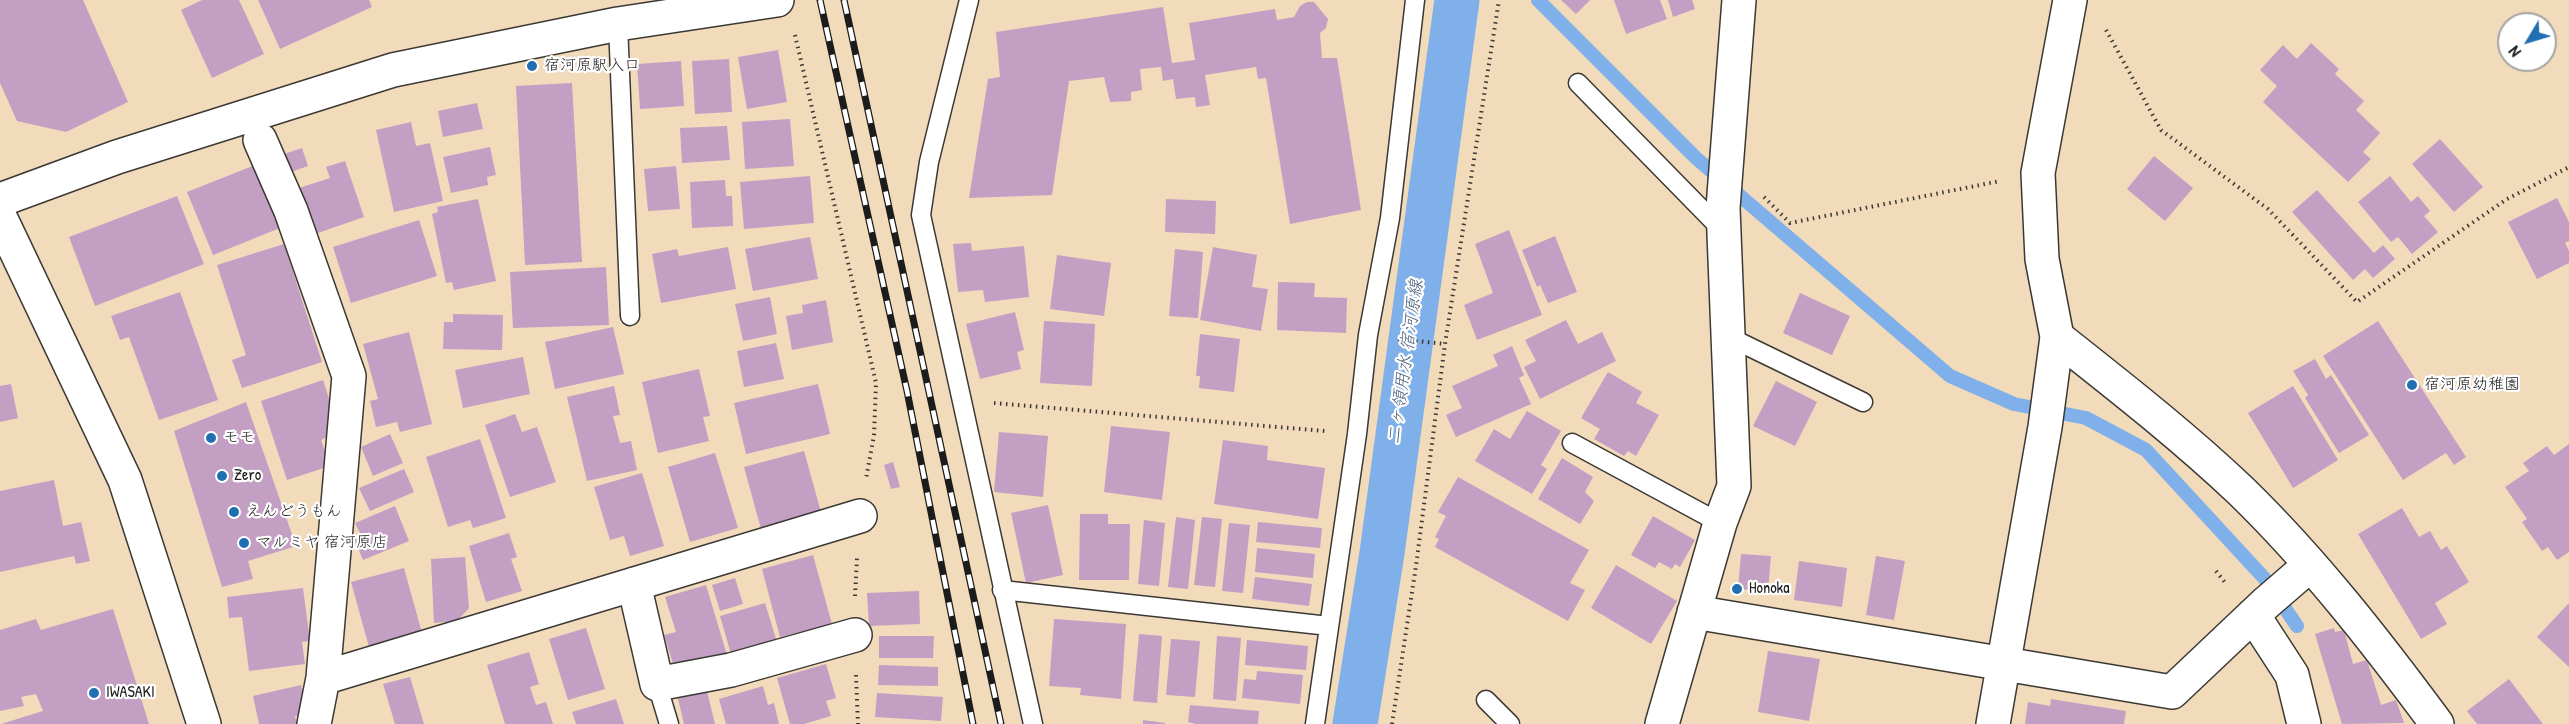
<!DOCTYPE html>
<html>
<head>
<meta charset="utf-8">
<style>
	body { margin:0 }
	#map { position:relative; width:2569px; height:724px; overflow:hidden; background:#f2dbbb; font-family:"Patrick Hand",sans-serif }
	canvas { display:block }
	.north { position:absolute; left:2497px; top:12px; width:60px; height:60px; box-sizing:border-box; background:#fff; border:2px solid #a4a4a4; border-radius:50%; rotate:232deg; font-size:16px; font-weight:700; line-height:24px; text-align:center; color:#1c1c1c }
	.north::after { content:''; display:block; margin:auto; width:21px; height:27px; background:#1f6fb2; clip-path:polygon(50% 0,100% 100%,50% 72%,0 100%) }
</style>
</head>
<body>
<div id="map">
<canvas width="2569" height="724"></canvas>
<div class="north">N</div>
</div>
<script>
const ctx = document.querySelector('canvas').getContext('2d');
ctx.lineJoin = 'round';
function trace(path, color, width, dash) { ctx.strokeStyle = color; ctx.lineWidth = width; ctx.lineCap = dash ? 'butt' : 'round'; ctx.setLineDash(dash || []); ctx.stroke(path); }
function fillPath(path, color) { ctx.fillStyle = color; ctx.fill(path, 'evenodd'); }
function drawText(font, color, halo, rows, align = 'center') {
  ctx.font = font + ' "Patrick Hand","Klee One",sans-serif'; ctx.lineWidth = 4.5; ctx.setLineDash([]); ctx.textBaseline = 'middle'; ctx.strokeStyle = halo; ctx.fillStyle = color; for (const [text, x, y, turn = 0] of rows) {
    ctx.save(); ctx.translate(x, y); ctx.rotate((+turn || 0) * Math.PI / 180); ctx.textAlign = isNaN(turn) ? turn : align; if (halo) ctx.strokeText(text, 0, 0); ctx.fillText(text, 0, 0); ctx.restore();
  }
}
trace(new Path2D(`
	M 1538,0 L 1696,158 L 1950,376 L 2014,404 L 2086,418 L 2146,450 L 2265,579 L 2297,626`), '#7fb0ea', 14);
trace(new Path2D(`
	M 1355,724 L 1382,553 L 1457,0`), '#7fb0ea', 45);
fillPath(new Path2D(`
	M 0,0 L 83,0 L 128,102 L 66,132 L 17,121 L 0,83 Z
	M 202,0 L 239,0 L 264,54 L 212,78 L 181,10 Z
	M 258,0 L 369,0 L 372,7 L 280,49 Z
	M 1561,0 L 1590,0 L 1576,14 Z
	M 1614,0 L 1660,0 L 1667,19 L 1626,34 Z
	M 1668,0 L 1692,0 L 1695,9 L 1673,17 Z
	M 1307,2 L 1314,2 L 1328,19 L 1326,28 L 1320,33 L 1322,58 L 1337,58 L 1361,210 L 1290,224 L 1266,78 L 1258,79 L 1256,67 L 1205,75 L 1210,105 L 1196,107 L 1195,97 L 1176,99 L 1173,79 L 1163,81 L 1161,67 L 1140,69 L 1142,90 L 1131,92 L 1131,101 L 1110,102 L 1104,77 L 1069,81 L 1052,195 L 969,198 L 988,79 L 1000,77 L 996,32 L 1163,7 L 1172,63 L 1195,60 L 1189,23 L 1275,9 L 1277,20 L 1294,17 L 1300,6 Z
	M 2311,43 L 2339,69 L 2335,74 L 2364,101 L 2356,110 L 2380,133 L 2363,152 L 2371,159 L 2348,182 L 2263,102 L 2277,86 L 2260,70 L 2283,45 L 2297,59 Z
	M 778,50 L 787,102 L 747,109 L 738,57 Z
	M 729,59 L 732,112 L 695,114 L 692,61 Z
	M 681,61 L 684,106 L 640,109 L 637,64 Z
	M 572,83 L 582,262 L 525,265 L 516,86 Z
	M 477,103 L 483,129 L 443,137 L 438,111 Z
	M 790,119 L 794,166 L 745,169 L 742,122 Z
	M 411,122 L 416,146 L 430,143 L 443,201 L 394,212 L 376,130 Z
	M 727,126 L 730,160 L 682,163 L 680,128 Z
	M 2440,139 L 2483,187 L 2454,212 L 2412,164 Z
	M 490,147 L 496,175 L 487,177 L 488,185 L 451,193 L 443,157 Z
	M 302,148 L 308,166 L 291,172 L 284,154 Z
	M 2154,156 L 2193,188 L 2165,221 L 2127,189 Z
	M 345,161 L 364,217 L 315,234 L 299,188 L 330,178 L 326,167 Z
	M 255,165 L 280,228 L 213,255 L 187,192 Z
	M 676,166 L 680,209 L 648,211 L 644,169 Z
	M 810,176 L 814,223 L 744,229 L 740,182 Z
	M 2390,176 L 2411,202 L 2418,196 L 2430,211 L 2424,216 L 2438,232 L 2412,254 L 2398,237 L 2391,242 L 2358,202 Z
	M 725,180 L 726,196 L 732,196 L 733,226 L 692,228 L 690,182 Z
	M 2317,190 L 2374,253 L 2383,245 L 2395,259 L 2373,278 L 2365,269 L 2353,280 L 2292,212 Z
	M 177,196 L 204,264 L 95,306 L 69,237 Z
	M 2557,198 L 2569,222 L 2569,241 L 2565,243 L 2569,251 L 2569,263 L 2537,279 L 2508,222 Z
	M 478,199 L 496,281 L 454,290 L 452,282 L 446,283 L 432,214 L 438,212 L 437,207 Z
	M 1166,199 L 1216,201 L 1215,234 L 1165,232 Z
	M 419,220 L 437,276 L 351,303 L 333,247 Z
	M 1509,230 L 1542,315 L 1477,340 L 1464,305 L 1493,293 L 1475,244 Z
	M 1555,236 L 1577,292 L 1548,303 L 1540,285 L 1537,287 L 1522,250 Z
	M 810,237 L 818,279 L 753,291 L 745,249 Z
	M 971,243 L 972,251 L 1024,246 L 1029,297 L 985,302 L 983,290 L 958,292 L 953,244 Z
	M 284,244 L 322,362 L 242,388 L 232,360 L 246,355 L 217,265 Z
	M 728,247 L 736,289 L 661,303 L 652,254 L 677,249 L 679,256 Z
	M 1213,247 L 1257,255 L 1252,287 L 1268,289 L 1261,331 L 1200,320 Z
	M 1175,249 L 1203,252 L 1198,318 L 1169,316 Z
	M 1057,255 L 1111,263 L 1104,316 L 1050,309 Z
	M 606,267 L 609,325 L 513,328 L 510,272 Z
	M 1278,282 L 1315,283 L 1314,297 L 1347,298 L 1346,333 L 1277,330 Z
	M 180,292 L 218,400 L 159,420 L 129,337 L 120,340 L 111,316 Z
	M 1800,293 L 1850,316 L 1832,355 L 1783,333 Z
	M 770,297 L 777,334 L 743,341 L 735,304 Z
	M 826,300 L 833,342 L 792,350 L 786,316 L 803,313 L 802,305 Z
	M 1015,312 L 1024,350 L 1017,352 L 1021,369 L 980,379 L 966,324 Z
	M 453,314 L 503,315 L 502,350 L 443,349 L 444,322 L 453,322 Z
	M 1566,320 L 1578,344 L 1602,332 L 1616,361 L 1540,399 L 1524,367 L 1536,361 L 1525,340 Z
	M 1044,321 L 1095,324 L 1092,386 L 1040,383 Z
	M 2378,321 L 2466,457 L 2454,465 L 2446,453 L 2403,480 L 2323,356 Z
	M 613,327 L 624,374 L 555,389 L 545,342 Z
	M 409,332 L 432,424 L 400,432 L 397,422 L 376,427 L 370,401 L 378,399 L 363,344 Z
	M 1200,334 L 1240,339 L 1234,392 L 1199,388 L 1200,376 L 1196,376 Z
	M 776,343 L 784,379 L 744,387 L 737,351 Z
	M 1512,346 L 1524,375 L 1519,378 L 1531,404 L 1456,437 L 1446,415 L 1462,408 L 1452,386 L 1498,366 L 1493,355 Z
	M 523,357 L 530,394 L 463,408 L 455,370 Z
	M 2315,359 L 2326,379 L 2331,375 L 2369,435 L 2339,453 L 2305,398 L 2308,395 L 2293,371 Z
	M 699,369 L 710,416 L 703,417 L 709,441 L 658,453 L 642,382 Z
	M 1608,372 L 1642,392 L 1636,403 L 1659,415 L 1636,456 L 1628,451 L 1624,456 L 1594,439 L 1600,429 L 1581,418 Z
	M 323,380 L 334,414 L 327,417 L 332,434 L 321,440 L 330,466 L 287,480 L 261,401 Z
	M 1776,381 L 1817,402 L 1795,446 L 1753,426 Z
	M 11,384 L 18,418 L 0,422 L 0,386 Z
	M 818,384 L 830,434 L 746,454 L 734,403 Z
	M 614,386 L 620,415 L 613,416 L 620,443 L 631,441 L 637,470 L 587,481 L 567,397 Z
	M 2293,386 L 2338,460 L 2293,488 L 2248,413 Z
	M 246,402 L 296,546 L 248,561 L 253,579 L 222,587 L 174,431 Z
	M 1527,411 L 1561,431 L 1541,465 L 1547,469 L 1532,494 L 1475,461 L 1494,429 L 1510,439 Z
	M 515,414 L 522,432 L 537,427 L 556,482 L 510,497 L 485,425 Z
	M 1111,426 L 1170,432 L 1162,500 L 1104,492 Z
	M 999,432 L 1048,436 L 1043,497 L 994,492 Z
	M 390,434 L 403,463 L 373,476 L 361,447 Z
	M 480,439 L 506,518 L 473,528 L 470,520 L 448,527 L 426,457 Z
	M 1223,440 L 1268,446 L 1267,460 L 1325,468 L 1318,519 L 1214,504 Z
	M 2569,444 L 2569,552 L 2557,560 L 2548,547 L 2542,551 L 2522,522 L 2527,519 L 2505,487 L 2529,471 L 2523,463 L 2547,446 L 2554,455 Z
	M 804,451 L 821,512 L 761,529 L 744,467 Z
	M 715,453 L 738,528 L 690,542 L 668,467 Z
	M 1562,458 L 1593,477 L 1585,492 L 1594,501 L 1580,524 L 1538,499 Z
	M 893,462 L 900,487 L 891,489 L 884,465 Z
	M 404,469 L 414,492 L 370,511 L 359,488 Z
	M 642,473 L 664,546 L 630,556 L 624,536 L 610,540 L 594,487 Z
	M 1458,477 L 1589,550 L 1570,583 L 1585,590 L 1568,621 L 1435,547 L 1439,539 L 1435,537 L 1446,516 L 1438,512 Z
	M 54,480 L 63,526 L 81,522 L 90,561 L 76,564 L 74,556 L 0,572 L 0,491 Z
	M 1048,505 L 1063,575 L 1026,583 L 1011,513 Z
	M 395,506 L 409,541 L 363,560 L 353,536 L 360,533 L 355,523 Z
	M 2402,508 L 2419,537 L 2430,531 L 2441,550 L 2447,546 L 2469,582 L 2435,603 L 2447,624 L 2421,639 L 2358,534 Z
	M 1080,514 L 1108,514 L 1108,524 L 1130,524 L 1129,580 L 1079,580 Z
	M 1653,516 L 1695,540 L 1680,567 L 1675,564 L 1672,569 L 1659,562 L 1655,568 L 1631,555 Z
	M 1176,517 L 1195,520 L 1188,589 L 1168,587 Z
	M 1202,517 L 1222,519 L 1215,587 L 1194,585 Z
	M 1144,520 L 1165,523 L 1159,586 L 1138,584 Z
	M 1258,522 L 1322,528 L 1320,548 L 1256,542 Z
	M 1229,523 L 1250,525 L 1243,593 L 1222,591 Z
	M 509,533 L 517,557 L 511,559 L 522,591 L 486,602 L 469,546 Z
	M 1257,548 L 1315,554 L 1313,578 L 1255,572 Z
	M 1741,554 L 1771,556 L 1768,591 L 1738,589 Z
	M 813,555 L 832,624 L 780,637 L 762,569 Z
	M 1876,556 L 1905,561 L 1894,620 L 1866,615 Z
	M 465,557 L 469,608 L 457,621 L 434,623 L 431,559 Z
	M 1799,561 L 1847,568 L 1842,607 L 1794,600 Z
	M 1616,565 L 1677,601 L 1651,644 L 1591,608 Z
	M 404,568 L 422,633 L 369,647 L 351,582 Z
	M 1255,577 L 1312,584 L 1309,606 L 1252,599 Z
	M 735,578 L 743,604 L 720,611 L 712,585 Z
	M 706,585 L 727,655 L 675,670 L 664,635 L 676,632 L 665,597 Z
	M 303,588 L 310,641 L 302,642 L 305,664 L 249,671 L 242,617 L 229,618 L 227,597 Z
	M 919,591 L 920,624 L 869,626 L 867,593 Z
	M 765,603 L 777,642 L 731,654 L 720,616 Z
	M 2569,603 L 2569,667 L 2537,637 Z
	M 113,609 L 149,724 L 1,724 L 43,711 L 36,694 L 21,697 L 24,706 L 0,711 L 0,630 L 36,619 L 41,630 Z
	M 1054,619 L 1126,624 L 1121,699 L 1080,695 L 1081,688 L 1049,686 Z
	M 586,628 L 605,689 L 568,700 L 549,639 Z
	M 2334,628 L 2335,632 L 2344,630 L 2353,664 L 2367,660 L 2381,705 L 2396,700 L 2404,723 L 2342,724 L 2315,634 Z
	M 1139,634 L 1162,636 L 1157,703 L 1133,701 Z
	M 879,636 L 934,636 L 933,658 L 879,658 Z
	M 1217,636 L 1241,638 L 1236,701 L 1213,699 Z
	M 1171,639 L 1200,641 L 1195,697 L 1166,695 Z
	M 1247,640 L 1308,646 L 1306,670 L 1245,665 Z
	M 1768,651 L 1820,659 L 1809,721 L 1758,712 Z
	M 529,652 L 539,684 L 530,687 L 536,705 L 546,702 L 553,724 L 505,724 L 487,665 Z
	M 826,664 L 836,698 L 826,701 L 831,716 L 804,724 L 790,724 L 777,678 Z
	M 879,665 L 938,667 L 938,686 L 878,685 Z
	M 1257,671 L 1303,675 L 1300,704 L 1242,698 L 1244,679 L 1256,680 Z
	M 410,677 L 424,724 L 395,724 L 383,684 Z
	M 2509,679 L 2543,724 L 2477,724 L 2467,711 Z
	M 705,683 L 715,724 L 684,724 L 676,690 Z
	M 301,685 L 308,714 L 295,716 L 297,724 L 259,724 L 253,696 Z
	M 763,686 L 768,705 L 774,703 L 779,724 L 726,724 L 719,699 Z
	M 877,693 L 943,697 L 941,721 L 875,717 Z
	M 616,699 L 624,724 L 576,724 L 572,712 Z
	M 2051,699 L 2126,711 L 2124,724 L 2025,724 L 2028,702 L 2050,706 Z
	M 1190,705 L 1259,711 L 1258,724 L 1196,724 L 1188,722 Z
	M 1143,720 L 1165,723 L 1165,724 L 1143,724 Z`), '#c39fc4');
const lane = new Path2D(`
	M 969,0 L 929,162 L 921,215 L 1033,724
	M 618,24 L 630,316
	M 1578,83 L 1724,232
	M 1729,337 L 1863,402
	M 1572,443 L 1720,523
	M 1002,590 L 1329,626
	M 657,684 L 669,724
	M 1486,700 L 1510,724
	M 1315,724 L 1357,434 L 1368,335 L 1390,218 L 1415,0`);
const street = new Path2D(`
	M 260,140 L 291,211 L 349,376 L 323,678 L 314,724
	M 2057,337 C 2119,386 2183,436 2241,491 C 2314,562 2377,643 2437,724
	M 634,584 L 657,684 L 731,670 L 855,635
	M 1694,612 L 2172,692 L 2266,603 L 2310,565
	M 2253,615 L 2292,675 L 2304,724
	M 323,678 L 860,516
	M 1662,724 L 1720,523 L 1734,486 L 1723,208 L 1739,0
	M 1993,724 L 2045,427 L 2057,337 L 2042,259 L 2038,173 L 2070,0`);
const secondary = new Path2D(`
	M 0,200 L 117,157 L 393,70 L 618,24 L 777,0
	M 0,217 L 125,480 L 204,724`);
trace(lane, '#3c3934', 21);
trace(street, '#3c3934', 36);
trace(secondary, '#3c3934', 36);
trace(new Path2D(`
	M 2106,30 L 2161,130 L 2268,209 L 2357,302 L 2507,199 L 2569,167
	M 795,35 L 876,383 L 874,435 L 866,479
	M 1764,197 L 1790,223 L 2000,181
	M 1398,339 L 1445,344
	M 994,403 L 1325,431
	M 2216,571 L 2227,585
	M 855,596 L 857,558
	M 856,675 L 858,724
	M 1392,724 L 1416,566 L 1445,344 L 1499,0`), '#3c3934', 4, [1.5, 4.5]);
trace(lane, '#fff', 18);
trace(street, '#fff', 33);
trace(secondary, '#fff', 33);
const rail = new Path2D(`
	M 820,0 L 907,391 L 973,724
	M 844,0 L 1001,724`);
trace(rail, '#1c1c1c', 7);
trace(rail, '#fff', 4.5, [14]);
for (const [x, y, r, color] of [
	[532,66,6,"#1f6fb2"],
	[2412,385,6,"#1f6fb2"],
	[211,438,6,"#1f6fb2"],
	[222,476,6,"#1f6fb2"],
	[234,512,6,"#1f6fb2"],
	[244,543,6,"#1f6fb2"],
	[1737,589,6,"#1f6fb2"],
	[94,693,6,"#1f6fb2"]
]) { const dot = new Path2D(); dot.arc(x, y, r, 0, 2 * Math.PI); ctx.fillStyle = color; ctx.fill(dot); trace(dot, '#fff', 2); }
drawText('16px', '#1c1c1c', '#fff', [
	["宿河原駅入口",544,66],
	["宿河原幼稚園",2424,385],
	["モモ",223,438],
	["Zero",234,476],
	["えんどうもん",246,512],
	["マルミヤ 宿河原店",256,543],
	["Honoka",1749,589],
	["IWASAKI",106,693]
], 'left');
drawText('italic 18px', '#495f79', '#fff', [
	["二ヶ領用水 宿河原線",1406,362,-82]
]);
</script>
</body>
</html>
